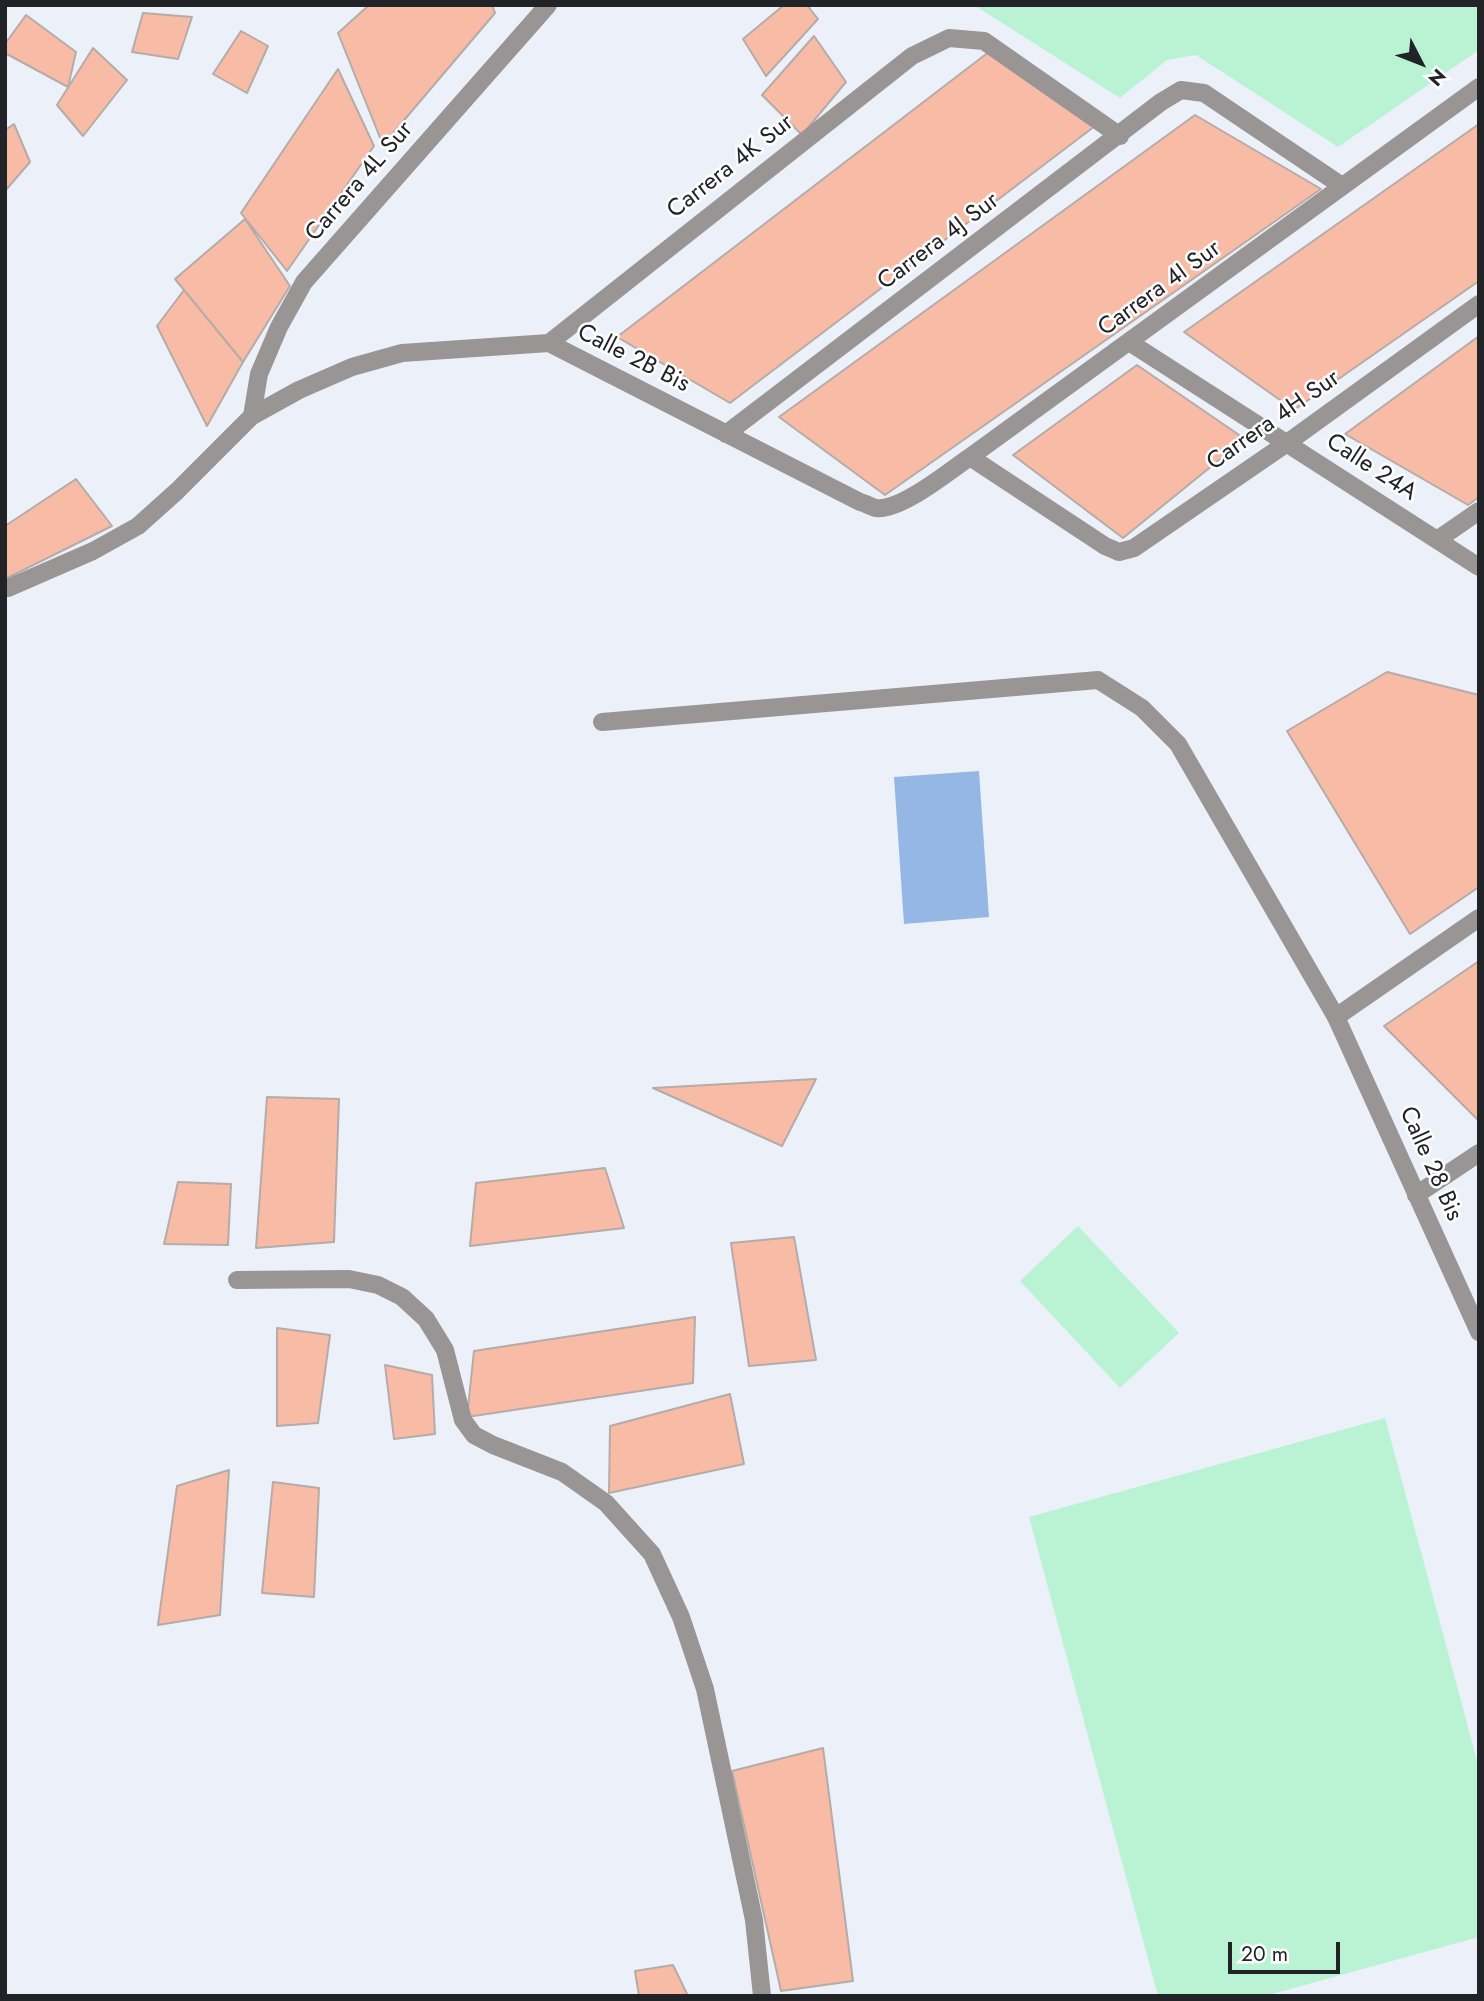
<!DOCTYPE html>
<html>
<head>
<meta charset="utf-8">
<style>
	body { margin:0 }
	#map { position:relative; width:1484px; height:2001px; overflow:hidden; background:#ecf1f9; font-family:Jost,sans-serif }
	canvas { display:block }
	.frame { position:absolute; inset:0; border:7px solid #212326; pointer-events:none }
	.north { position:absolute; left:1386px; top:28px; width:70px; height:70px; -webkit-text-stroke:5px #fefefe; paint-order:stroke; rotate:132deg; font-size:19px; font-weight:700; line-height:28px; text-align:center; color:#212326 }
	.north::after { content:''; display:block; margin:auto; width:24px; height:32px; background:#212326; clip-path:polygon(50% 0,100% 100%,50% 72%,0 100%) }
	.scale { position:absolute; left:1228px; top:1942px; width:112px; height:32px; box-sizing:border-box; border:4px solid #212326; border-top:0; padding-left:9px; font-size:21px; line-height:24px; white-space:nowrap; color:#212326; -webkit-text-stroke:5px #fefefe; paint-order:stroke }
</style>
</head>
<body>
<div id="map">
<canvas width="1484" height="2001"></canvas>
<div class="frame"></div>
<div class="north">N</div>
<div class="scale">20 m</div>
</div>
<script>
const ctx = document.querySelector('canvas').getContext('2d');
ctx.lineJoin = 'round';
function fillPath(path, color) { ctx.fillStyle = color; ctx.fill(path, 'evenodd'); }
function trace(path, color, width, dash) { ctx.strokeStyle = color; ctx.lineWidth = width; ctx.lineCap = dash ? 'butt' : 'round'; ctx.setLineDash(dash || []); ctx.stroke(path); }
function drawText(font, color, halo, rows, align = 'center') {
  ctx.font = font + ' Jost,sans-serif'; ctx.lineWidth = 5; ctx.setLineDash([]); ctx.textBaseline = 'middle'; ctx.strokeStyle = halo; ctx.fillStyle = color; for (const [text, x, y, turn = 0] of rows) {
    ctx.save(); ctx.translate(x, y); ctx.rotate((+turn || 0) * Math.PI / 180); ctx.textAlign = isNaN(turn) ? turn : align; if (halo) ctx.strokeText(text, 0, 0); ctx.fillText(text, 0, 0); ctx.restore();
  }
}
fillPath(new Path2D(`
	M 974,5 L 1479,5 L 1479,50 L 1338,147 L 1196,55 L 1167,60 L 1120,98 Z
	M 1078,1226 L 1179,1333 L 1120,1388 L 1020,1281 Z
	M 1385,1418 L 1479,1768 L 1479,1937 L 1265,1996 L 1158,1996 L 1029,1517 Z`), '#b9f3d4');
fillPath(new Path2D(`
	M 979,771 L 989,917 L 904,924 L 894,777 Z`), '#95b7e5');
const building = new Path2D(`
	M 369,5 L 492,5 L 495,13 L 383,145 L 338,33 Z
	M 784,5 L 807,5 L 818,19 L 766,76 L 743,39 Z
	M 143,13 L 192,17 L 178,59 L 132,52 Z
	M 26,15 L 76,52 L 68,87 L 5,53 L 5,44 Z
	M 241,31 L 268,46 L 247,93 L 213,74 Z
	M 814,36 L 846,82 L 802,135 L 762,95 Z
	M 93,48 L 127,80 L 83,136 L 57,105 Z
	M 990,51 L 1095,126 L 730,403 L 617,337 Z
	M 338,69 L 374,146 L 287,271 L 241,213 Z
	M 1195,115 L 1321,189 L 885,495 L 779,417 Z
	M 14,124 L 30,162 L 5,191 L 5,130 Z
	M 1479,124 L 1479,281 L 1294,410 L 1184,332 Z
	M 245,219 L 290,286 L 243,362 L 175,279 Z
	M 184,290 L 243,362 L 207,426 L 157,326 Z
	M 1479,336 L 1479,497 L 1468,505 L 1345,434 Z
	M 1137,365 L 1245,439 L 1123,538 L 1013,455 Z
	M 76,479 L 112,526 L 5,579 L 5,526 Z
	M 1387,672 L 1479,695 L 1479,887 L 1410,934 L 1287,731 Z
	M 1479,961 L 1479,1119 L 1478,1120 L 1384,1026 Z
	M 816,1079 L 782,1146 L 653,1088 Z
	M 267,1097 L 339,1099 L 334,1242 L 256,1248 Z
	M 605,1168 L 624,1228 L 470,1246 L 476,1183 Z
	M 178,1182 L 231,1184 L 228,1245 L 164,1244 Z
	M 794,1237 L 816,1360 L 749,1366 L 731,1243 Z
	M 695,1317 L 693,1383 L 467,1417 L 474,1351 Z
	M 277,1328 L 330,1335 L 318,1423 L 277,1426 Z
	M 385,1365 L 432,1375 L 435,1434 L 394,1439 Z
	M 730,1394 L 744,1464 L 609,1493 L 610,1426 Z
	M 229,1470 L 220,1615 L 158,1625 L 177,1486 Z
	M 273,1482 L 319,1488 L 314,1597 L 262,1593 Z
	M 823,1748 L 853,1981 L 781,1991 L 732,1771 Z
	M 673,1965 L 688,1996 L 639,1996 L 635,1971 Z`);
fillPath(building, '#f8bca6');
trace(building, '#b5aba8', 2);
trace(new Path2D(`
	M 602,722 L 1098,680 L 1142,708 L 1178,744 L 1336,1017
	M 237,1280 L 349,1279 L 378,1285 L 402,1297 L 426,1319 L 445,1350 L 463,1420 L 474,1435 L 493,1445 L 562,1472 L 606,1503 L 652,1554 L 681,1617 L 705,1689 L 754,1920 L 762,1996`), '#999595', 18);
trace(new Path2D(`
	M 1129,342 L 1479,567
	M 549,343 L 912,56 L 949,38 L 984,41 L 1120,136
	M 252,416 L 259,374 L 279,327 L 304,282 L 548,5
	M 726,434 L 1161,102 L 1181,90 L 1204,93 L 1342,186
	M 970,457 L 1105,546 L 1119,552 L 1134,548 L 1287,443 L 1479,304
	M 1437,540 L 1479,511
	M 8,588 L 93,551 L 138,526 L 177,491 L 252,416 L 299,390 L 352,367 L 402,353 L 549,343 L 860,502 C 865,503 871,507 876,508 C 901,511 949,471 970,457 L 1479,87
	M 1479,918 L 1336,1017 L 1479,1332
	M 1416,1195 L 1479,1153`), '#999595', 18);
drawText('24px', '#212326', '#fefefe', [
	["Carrera 4K Sur",731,167,-38],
	["Carrera 4L Sur",360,182,-49],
	["Carrera 4J Sur",939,242,-37],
	["Carrera 4I Sur",1160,289,-36],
	["Calle 2B Bis",633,359,27],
	["Carrera 4H Sur",1274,421,-35],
	["Calle 24A",1371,468,33],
	["Calle 28 Bis",1430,1164,66]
]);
</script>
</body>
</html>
